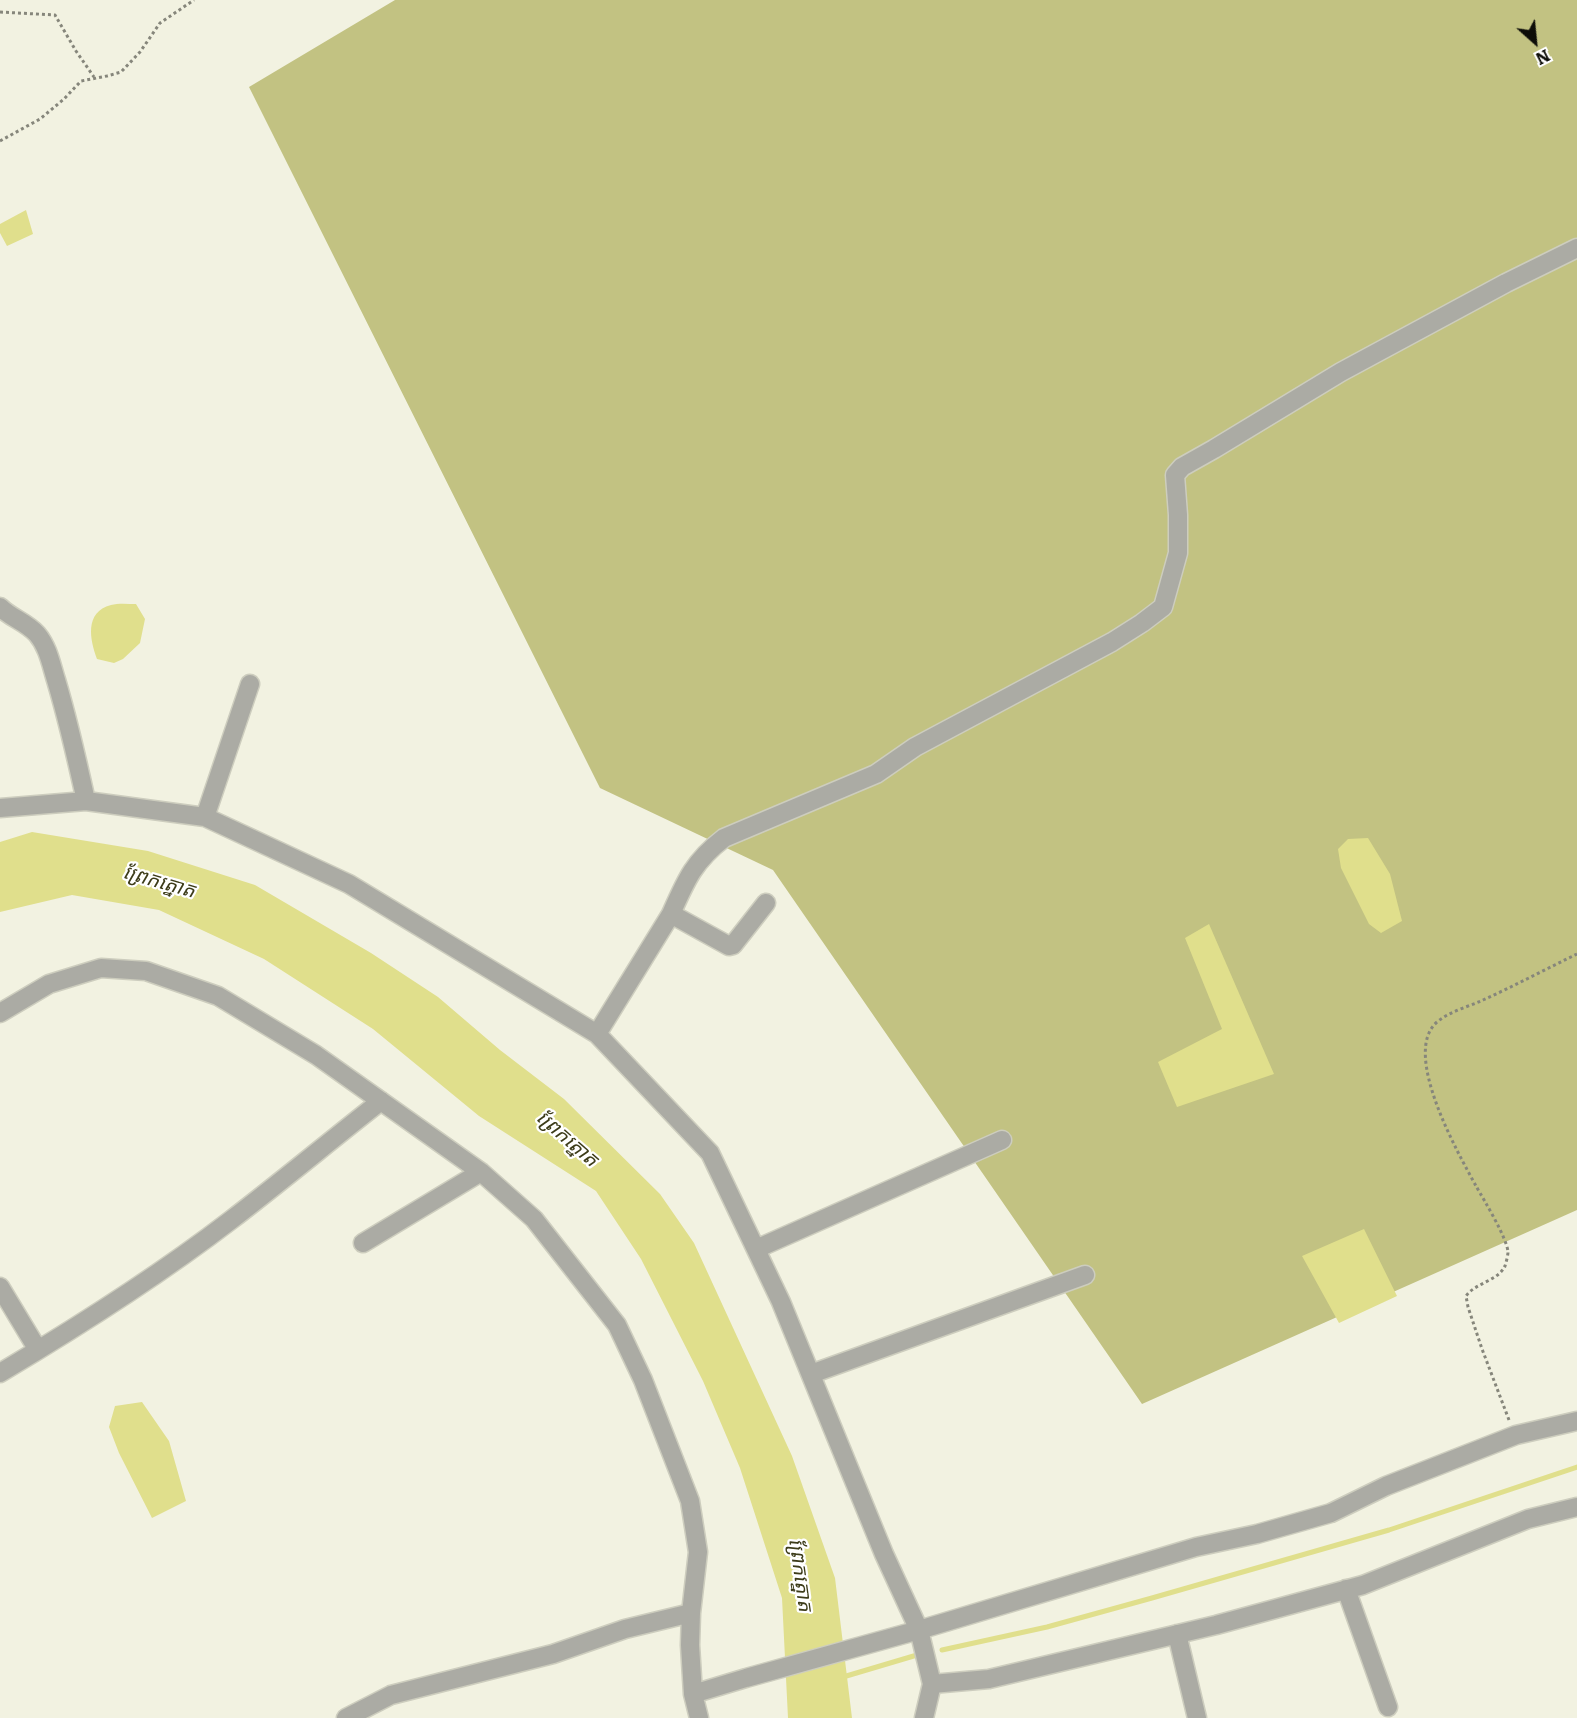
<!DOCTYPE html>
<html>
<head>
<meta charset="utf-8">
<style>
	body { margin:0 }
	#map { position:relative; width:1577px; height:1718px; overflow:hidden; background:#f2f2e1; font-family:Literata,serif }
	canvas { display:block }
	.north { position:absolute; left:1505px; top:12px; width:60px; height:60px; -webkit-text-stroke:4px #fff; paint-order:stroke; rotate:153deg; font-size:16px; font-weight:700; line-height:24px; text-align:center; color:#0d0d08 }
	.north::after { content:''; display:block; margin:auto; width:21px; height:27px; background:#0d0d08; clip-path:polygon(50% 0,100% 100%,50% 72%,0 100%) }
</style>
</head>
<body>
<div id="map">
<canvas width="1577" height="1718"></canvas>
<div class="north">N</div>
</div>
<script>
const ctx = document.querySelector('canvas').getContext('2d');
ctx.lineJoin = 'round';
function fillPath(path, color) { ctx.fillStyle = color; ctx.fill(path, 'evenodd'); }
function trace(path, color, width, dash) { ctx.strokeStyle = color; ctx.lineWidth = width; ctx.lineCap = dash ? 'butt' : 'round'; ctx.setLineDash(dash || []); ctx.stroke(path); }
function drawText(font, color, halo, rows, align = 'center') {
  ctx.font = font + ' Literata,"Noto Sans Khmer",serif'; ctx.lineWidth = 4.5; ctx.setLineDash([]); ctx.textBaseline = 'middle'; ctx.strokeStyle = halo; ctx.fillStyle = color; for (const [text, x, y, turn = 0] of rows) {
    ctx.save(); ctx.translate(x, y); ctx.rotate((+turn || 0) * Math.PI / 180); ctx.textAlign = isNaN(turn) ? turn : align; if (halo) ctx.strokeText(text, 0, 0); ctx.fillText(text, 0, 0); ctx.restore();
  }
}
fillPath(new Path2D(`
	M 395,0 L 1577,0 L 1577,1210 L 1142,1404 L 773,870 L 600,788 L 249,87 Z`), '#c2c282');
fillPath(new Path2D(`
	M 26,210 L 33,234 L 7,246 L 0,233 L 0,224 Z
	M 136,604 L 145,619 L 140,643 L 123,659 L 114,663 L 97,659 C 90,640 84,612 111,605 C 118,603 128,604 136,604 Z
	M 32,832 L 148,851 L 255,885 L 371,953 L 438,997 L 500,1050 L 564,1099 L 660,1194 L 694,1243 L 792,1456 L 835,1578 L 852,1718 L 788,1718 L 782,1598 L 740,1468 L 703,1381 L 641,1259 L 596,1191 L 479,1116 L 373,1029 L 264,959 L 159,910 L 72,895 L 0,912 L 0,842 Z
	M 1368,838 L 1390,874 L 1402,921 L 1381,933 L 1369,924 L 1341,868 L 1338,849 L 1348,839 Z
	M 1209,924 L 1274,1074 L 1177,1107 L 1158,1062 L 1222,1029 L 1185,938 Z
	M 1364,1229 L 1397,1296 L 1339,1323 L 1302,1256 Z
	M 142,1402 L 169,1441 L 186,1501 L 152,1518 L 119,1453 L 109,1427 L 115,1406 Z`), '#e0df8c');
trace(new Path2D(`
	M 942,1650 L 1047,1627 L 1152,1598 L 1389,1530 L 1577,1467
	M 843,1677 L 917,1655`), '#e0df8c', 5);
const minor = new Path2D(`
	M 0,607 C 11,618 26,622 37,634 C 48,647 51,664 56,680 C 68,720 77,760 86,801
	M 0,808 L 86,801 L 205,817 L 349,884 L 597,1034 L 710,1153 L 781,1302 L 884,1554 L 919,1630 L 932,1684 L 924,1718
	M 205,817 L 250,684
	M 671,914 C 686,880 694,861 724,838 L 876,774 L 915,747 L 1112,642 L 1142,623 L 1163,607 L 1178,553 L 1178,515 L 1175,475 L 1182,467 L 1214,449 L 1341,372 L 1506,283 L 1577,248
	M 0,1013 L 49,984 L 101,968 L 146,971 L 218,996 L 316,1055 L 481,1172 L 534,1219 L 617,1325 L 643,1380 L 690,1501 L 698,1552 L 691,1613 L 690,1645 L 693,1694 L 699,1718
	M 597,1034 L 671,914 L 729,946 L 733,945 L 766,903
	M 363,1243 L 481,1172
	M 756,1249 L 1002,1140
	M 0,1287 L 38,1350
	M 0,1373 C 79,1326 158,1276 231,1220 C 282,1181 331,1140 381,1101
	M 811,1374 L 1085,1275
	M 1346,1589 L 1388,1707
	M 1177,1634 L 1197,1718
	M 932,1684 L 989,1679 L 1216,1625 L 1363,1585 L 1528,1519 L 1577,1507
	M 693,1694 L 746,1678 L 919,1630 L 1196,1547 L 1257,1534 L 1331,1513 L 1386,1486 L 1516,1435 L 1577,1421
	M 346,1718 L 391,1695 L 553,1654 L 625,1629 L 691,1613`);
trace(minor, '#cdcdbe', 21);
trace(new Path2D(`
	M 0,12 L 55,15 L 76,51 L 94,77
	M 0,141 L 40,119 L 64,99 L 81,81 L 107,76 L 121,72 L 140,52 L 160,23 L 194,0
	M 1509,1420 L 1482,1349 L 1468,1307 L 1466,1296 C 1475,1283 1498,1281 1505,1266 C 1506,1263 1508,1255 1508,1252 C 1507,1238 1484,1200 1476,1186 C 1458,1153 1401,1053 1437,1022 C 1450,1011 1468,1007 1483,1000 C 1514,986 1546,969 1577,954`), '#86867b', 3, [3, 3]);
trace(minor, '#ababa4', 18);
drawText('italic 20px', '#3d3c19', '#fff', [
	["ព្រែកត្នោត",159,882,16],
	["ព្រែកត្នោត",567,1139,41],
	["ព្រែកត្នោត",800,1575,82]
]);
</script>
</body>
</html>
